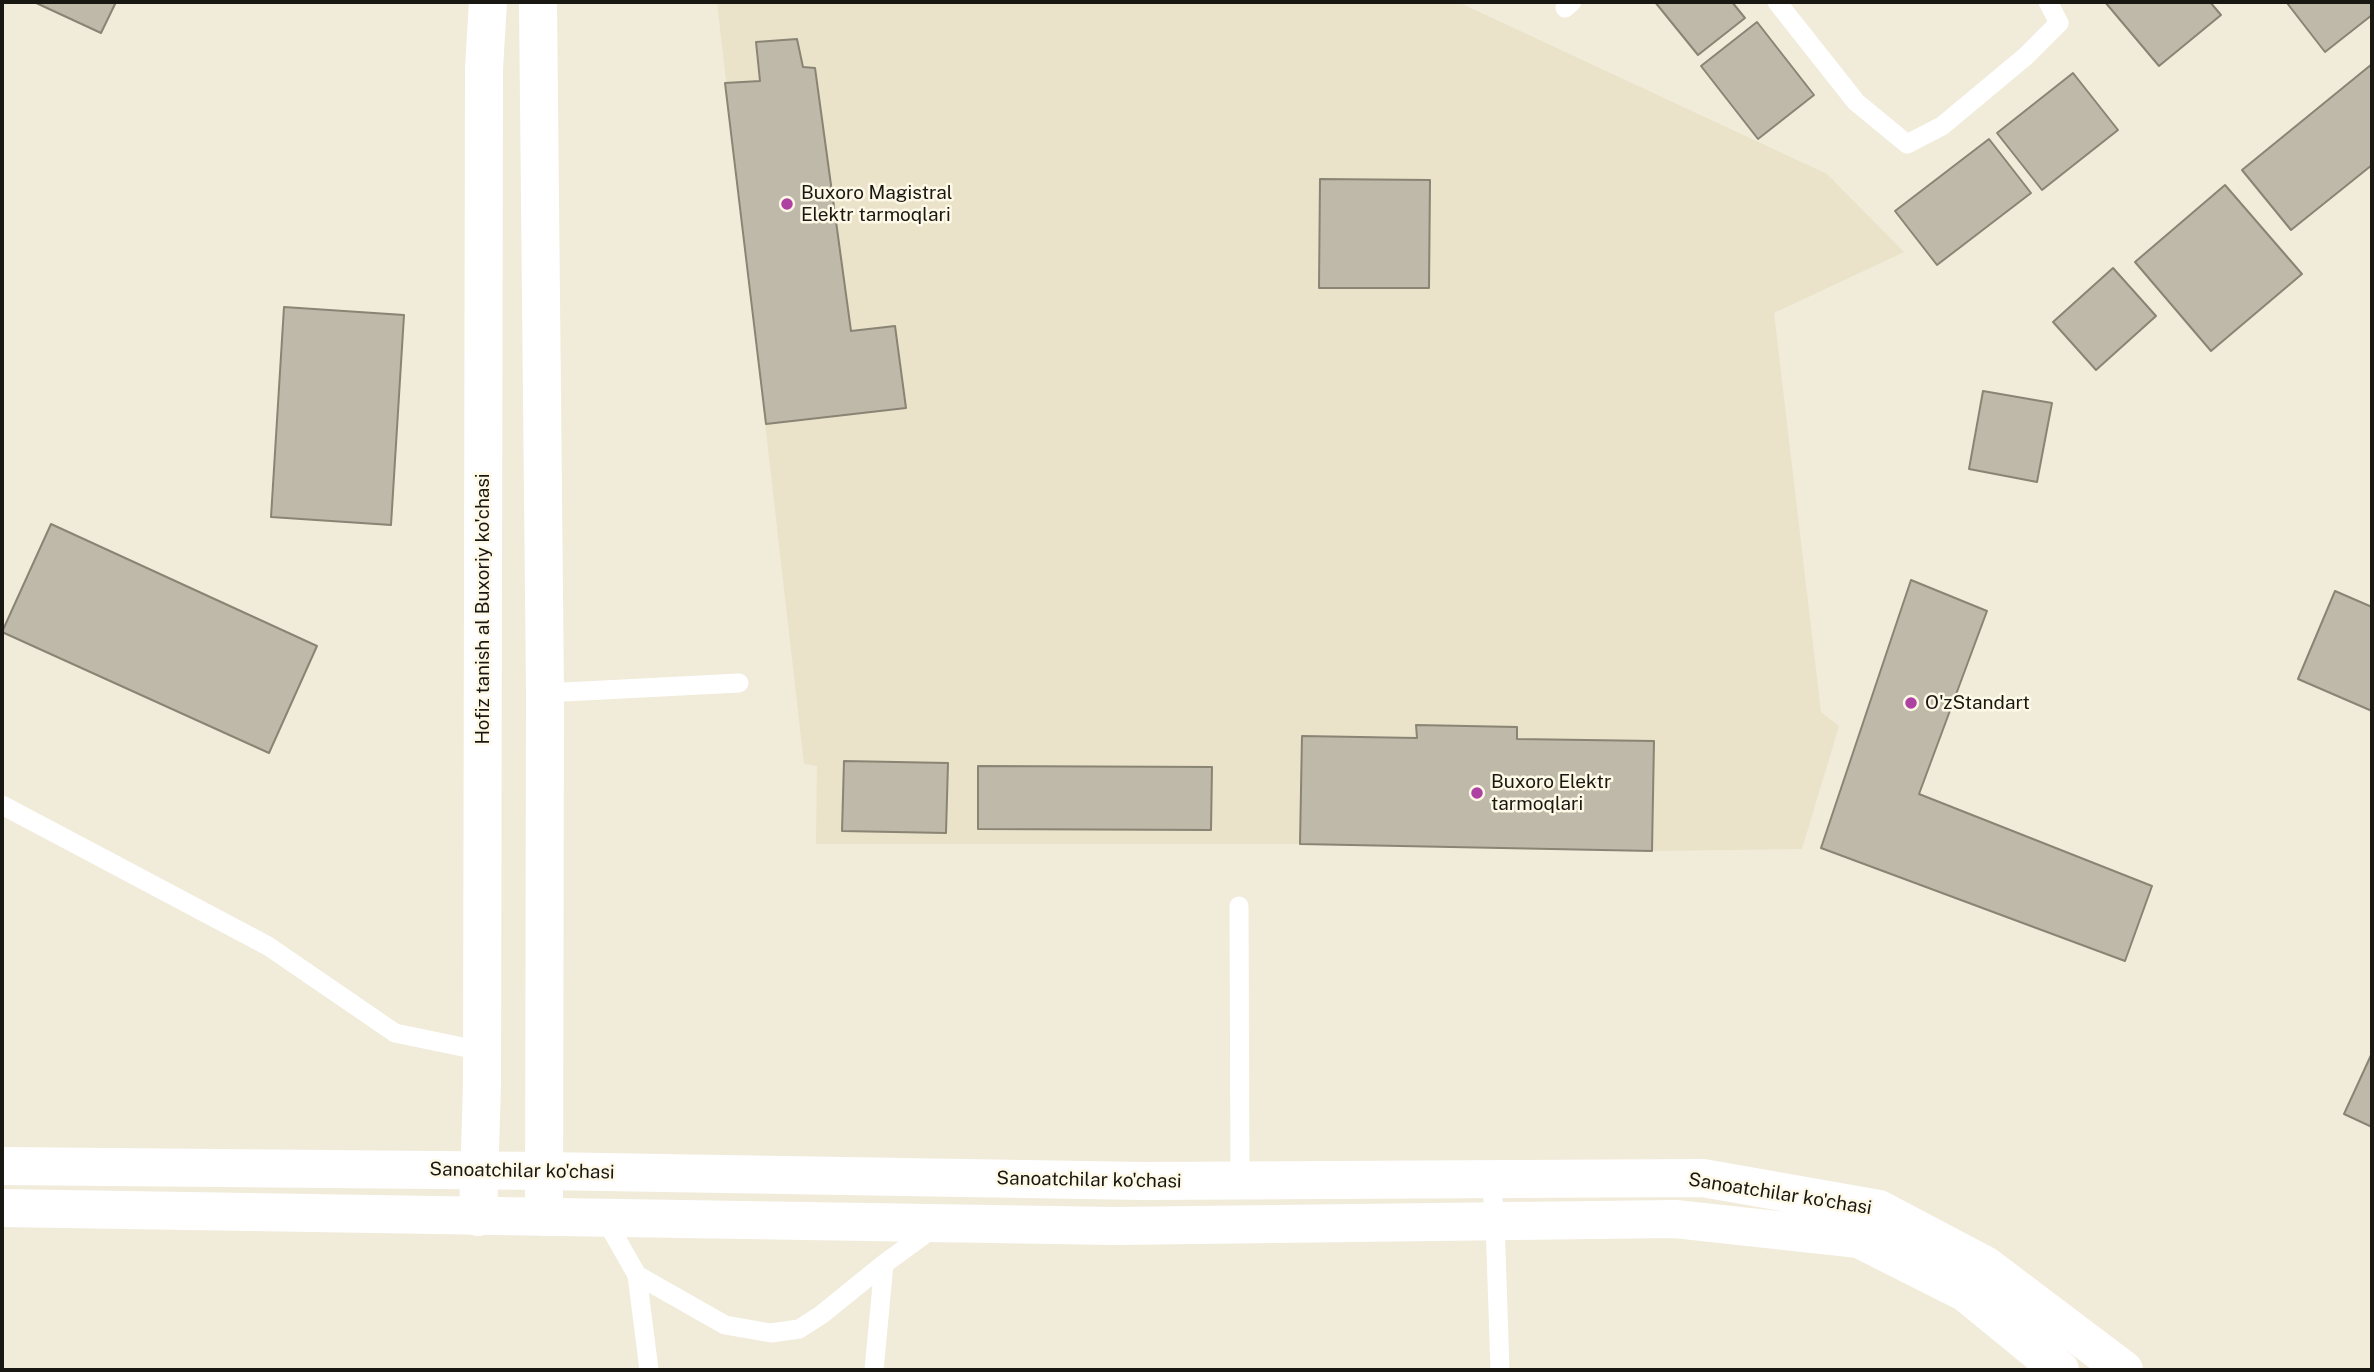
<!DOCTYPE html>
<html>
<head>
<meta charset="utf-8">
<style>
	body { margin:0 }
	#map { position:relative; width:2374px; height:1372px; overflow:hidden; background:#f1ebda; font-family:"Public Sans",sans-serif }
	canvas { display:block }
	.frame { position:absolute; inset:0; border:4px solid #191711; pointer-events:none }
</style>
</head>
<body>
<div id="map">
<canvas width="2374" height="1372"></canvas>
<div class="frame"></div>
</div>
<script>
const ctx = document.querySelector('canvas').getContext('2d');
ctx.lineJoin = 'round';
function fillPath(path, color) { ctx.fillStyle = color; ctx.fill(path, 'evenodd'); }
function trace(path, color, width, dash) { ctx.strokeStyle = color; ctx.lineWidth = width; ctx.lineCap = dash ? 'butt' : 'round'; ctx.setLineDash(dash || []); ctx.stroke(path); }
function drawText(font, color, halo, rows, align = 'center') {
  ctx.font = font + ' "Public Sans",sans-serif'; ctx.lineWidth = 5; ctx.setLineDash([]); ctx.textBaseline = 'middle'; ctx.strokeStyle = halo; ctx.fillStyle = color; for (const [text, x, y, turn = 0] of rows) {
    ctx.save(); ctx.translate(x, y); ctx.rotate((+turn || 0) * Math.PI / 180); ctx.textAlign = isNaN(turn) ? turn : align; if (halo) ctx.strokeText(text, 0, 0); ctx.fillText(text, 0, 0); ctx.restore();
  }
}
fillPath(new Path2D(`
	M 717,2 L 1458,2 L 1827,174 L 1904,252 L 1774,313 L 1821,712 L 1839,726 L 1802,849 L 1652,851 L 1300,844 L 816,844 L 817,766 L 804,764 Z`), '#eae2c9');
const building = new Path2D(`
	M 34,2 L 116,2 L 101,33 Z
	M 1655,2 L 1732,2 L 1745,18 L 1698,55 Z
	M 2105,2 L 2210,2 L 2221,15 L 2159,66 Z
	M 2289,2 L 2372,2 L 2372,15 L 2325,52 L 2287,3 Z
	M 1757,22 L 1814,95 L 1758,139 L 1701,66 Z
	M 797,39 L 803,67 L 815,68 L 851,331 L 895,326 L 906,408 L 766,424 L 725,83 L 760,81 L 756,42 Z
	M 2372,64 L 2372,165 L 2291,230 L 2242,170 Z
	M 2073,73 L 2118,130 L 2042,190 L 1997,133 Z
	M 1989,139 L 2031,193 L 1937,265 L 1895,211 Z
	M 1320,179 L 1430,180 L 1429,288 L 1319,288 Z
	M 2225,185 L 2302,274 L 2211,351 L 2135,262 Z
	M 2113,268 L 2156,316 L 2096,370 L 2053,322 Z
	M 284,307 L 404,315 L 391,525 L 271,517 Z
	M 1983,391 L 2052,403 L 2037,482 L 1969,469 Z
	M 51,524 L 317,646 L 269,753 L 2,632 Z
	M 1911,580 L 1987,611 L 1919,794 L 2152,886 L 2125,961 L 1821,848 Z
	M 2335,591 L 2372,607 L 2372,711 L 2298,679 Z
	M 1416,725 L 1517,727 L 1517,739 L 1654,741 L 1652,851 L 1300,844 L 1302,736 L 1417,738 Z
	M 844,761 L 948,763 L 946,833 L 842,831 Z
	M 978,766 L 1212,767 L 1211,830 L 978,829 Z
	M 2372,1053 L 2372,1127 L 2344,1114 Z`);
fillPath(building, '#beb9a8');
trace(building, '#898474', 2);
trace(new Path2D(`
	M 1777,2 L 1856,102 L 1907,144 L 1942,126 L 2026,56 L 2059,23 L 2048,2
	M 1565,8 L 1572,2
	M 545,693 L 739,683
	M 2,805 L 268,946 L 395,1033 L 482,1051
	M 1239,906 L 1240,1181
	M 1491,1180 L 1495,1221 L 1500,1370
	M 604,1217 L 637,1275 L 649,1370
	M 637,1275 L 725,1325 L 771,1333 L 799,1329 L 821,1315 L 884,1264
	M 874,1370 L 884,1264 L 936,1226`), '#fff', 19);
trace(new Path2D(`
	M 538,2 L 545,693 L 544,1217
	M 478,1217 L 482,1084 L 484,68 L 488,2`), '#fff', 38);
trace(new Path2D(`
	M 2,1166 L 544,1171 L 1144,1181 L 1703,1178 L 1879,1209 L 1985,1265 L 2124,1370
	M 2,1208 L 1115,1226 L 1675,1219 L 1859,1239 L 1966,1293 L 2060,1370`), '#fff', 38);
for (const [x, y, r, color] of [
	[787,204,7,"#ae42a2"],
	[1911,703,7,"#ae42a2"],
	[1477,793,7,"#ae42a2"]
]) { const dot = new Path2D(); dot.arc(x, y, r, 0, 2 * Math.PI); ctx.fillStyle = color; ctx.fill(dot); trace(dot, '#fef8e7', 2.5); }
drawText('19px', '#191711', '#fef8e7', [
	["Buxoro Magistral",801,193],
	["Elektr tarmoqlari",801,215],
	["O'zStandart",1925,703],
	["Buxoro Elektr",1491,782],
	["tarmoqlari",1491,804]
], 'left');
drawText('19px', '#191711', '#fef8e7', [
	["Hofiz tanish al Buxoriy ko'chasi",483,609,-90],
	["Sanoatchilar ko'chasi",522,1171,1],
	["Sanoatchilar ko'chasi",1089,1180,1],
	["Sanoatchilar ko'chasi",1780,1194,9]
]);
</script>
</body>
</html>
